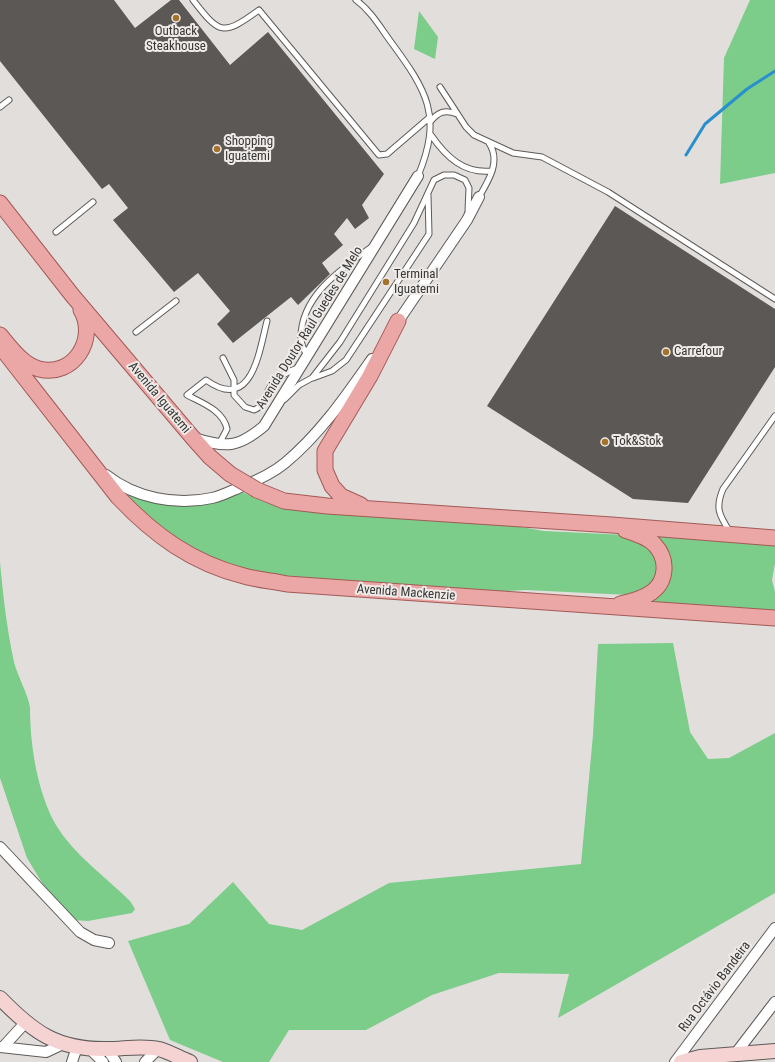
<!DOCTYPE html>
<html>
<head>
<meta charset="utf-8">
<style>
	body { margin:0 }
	canvas { display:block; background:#e1dedc }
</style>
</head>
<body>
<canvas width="775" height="1062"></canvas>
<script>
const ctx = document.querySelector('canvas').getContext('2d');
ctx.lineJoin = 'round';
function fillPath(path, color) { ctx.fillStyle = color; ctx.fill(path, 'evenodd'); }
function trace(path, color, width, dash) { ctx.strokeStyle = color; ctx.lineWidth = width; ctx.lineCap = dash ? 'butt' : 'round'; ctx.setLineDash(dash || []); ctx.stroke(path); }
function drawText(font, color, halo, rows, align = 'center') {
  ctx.font = font + ' "Roboto Condensed",sans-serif'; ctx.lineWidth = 4; ctx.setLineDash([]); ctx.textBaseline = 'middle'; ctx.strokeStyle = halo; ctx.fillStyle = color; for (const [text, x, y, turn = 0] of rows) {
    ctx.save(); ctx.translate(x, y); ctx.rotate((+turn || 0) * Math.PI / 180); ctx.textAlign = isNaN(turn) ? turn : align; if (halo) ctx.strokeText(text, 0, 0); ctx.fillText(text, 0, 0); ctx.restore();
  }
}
fillPath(new Path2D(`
	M 750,0 L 775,0 L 775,173 L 720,184 L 724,58 Z
	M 419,11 L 438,37 L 435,59 L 414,49 Z
	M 242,492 L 264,502 L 287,508 L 503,524 L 544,531 L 627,535 L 639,538 L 655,554 L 656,572 L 651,584 L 646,588 L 629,595 L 526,590 L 488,592 L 273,575 L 223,564 L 176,541 L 126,498 L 126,494 L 129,494 L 148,500 Z
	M 650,532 L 775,541 L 775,563 L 772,580 L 775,592 L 775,610 L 651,603 L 652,597 L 661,589 Z
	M 0,562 C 3,595 7,630 14,662 C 17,675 29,696 30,708 C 30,744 37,792 56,825 C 74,855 106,877 130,901 L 135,909 L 132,913 L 88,921 L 73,920 L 50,896 L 27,858 L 0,778 Z
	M 673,643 L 690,732 L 708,759 L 729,758 L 775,733 L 775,893 L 558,1018 L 569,974 L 499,973 L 432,995 L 366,1030 L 289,1030 L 269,1062 L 223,1062 L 170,1040 L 128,941 L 189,924 L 233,882 L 269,924 L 302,930 L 389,883 L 581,864 L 593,735 L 598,644 Z`), '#7bcd89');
trace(new Path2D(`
	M 686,155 L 705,124 L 747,89 L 775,71`), '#298fcd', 3);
fillPath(new Path2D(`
	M 0,0 L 114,0 L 135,28 L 171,0 L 179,0 L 230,65 L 268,32 L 384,174 L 362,205 L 369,218 L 355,229 L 347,218 L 334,234 L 343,245 L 322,263 L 330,274 L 298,305 L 291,297 L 233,343 L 217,324 L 230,311 L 198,273 L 174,292 L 113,220 L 128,208 L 109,184 L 102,189 L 0,61 Z
	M 615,206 L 775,309 L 775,367 L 688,503 L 633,499 L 487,406 Z`), '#5b5856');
const lane = new Path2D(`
	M 193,0 C 220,35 223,36 259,10 L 379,155 L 387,154 L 430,117
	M 356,0 C 371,11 380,27 391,42 C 427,91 443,116 418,176
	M 440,87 L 466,127 L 474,135 L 513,153 L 542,157 L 608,192 L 775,299
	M 0,107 L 9,100
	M 430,122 C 438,112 445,109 457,114
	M 431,135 C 446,157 464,174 492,171
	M 479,197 C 489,180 501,161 489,143
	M 56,232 L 93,202
	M 136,332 L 176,301
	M 307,356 C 305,351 301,345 301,339 C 300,297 340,270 370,248
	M 223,358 L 234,380 L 234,395 L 245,407 L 254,410 C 263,407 265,395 270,387 C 277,378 288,371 298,368
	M 313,378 L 332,371 L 346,360 L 429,234 L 428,195
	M 285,399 L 299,385 L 312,378 L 340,342 L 414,223 L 434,180 L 444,175 L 454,175 L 465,180 L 469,188 L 468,211
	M 219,444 L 227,429 C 223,410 202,403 187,395 L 206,380 C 252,413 259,352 267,321
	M 730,532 C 719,515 715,508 723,489 L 775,416`);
const street = new Path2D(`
	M 395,326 L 467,220 L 479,197
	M 194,438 C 226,448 238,448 264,426 L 418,176
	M 106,475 C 135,498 176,506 212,498 C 222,496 233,490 243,486 C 258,480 273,473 285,463 C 320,434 346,396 372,359
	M 0,847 L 80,932 L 94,940 L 109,943
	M 0,1047 L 46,1052 L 63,1044
	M 3,1047 L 25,1023
	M 90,1049 L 103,1062
	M 107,1049 L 116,1062
	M 736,1053 L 775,1002
	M 72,1062 L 77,1047
	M 145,1062 L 158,1049
	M 675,1062 L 775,928`);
const secondary = new Path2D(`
	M 0,998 C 33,1032 57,1050 107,1049 C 124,1049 142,1045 159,1049 C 169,1052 180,1058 190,1062
	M 681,1062 L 700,1057 L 775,1051`);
const primary = new Path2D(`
	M 0,203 L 72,295 L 193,438 L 210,457 L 230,474
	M 0,335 C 10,347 23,365 39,369 C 73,378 98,339 81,310
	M 0,346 L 118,497 C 154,535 192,563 244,576 C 258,580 273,581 287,584 L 775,618
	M 257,490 L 284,501 L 327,506 L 612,525 L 775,538
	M 361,505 L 341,496 L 332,486 L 325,470 L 325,451 L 370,376 L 398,321
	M 620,604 C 630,602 643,599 652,592 C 667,581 668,559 655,545 C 648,537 635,533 625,530`);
trace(lane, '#5e5b59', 7);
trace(street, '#5e5b59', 12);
trace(secondary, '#5e5b59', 16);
trace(primary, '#a35a57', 17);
trace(lane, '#fff', 5);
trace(street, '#fff', 10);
trace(secondary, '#f5d3d2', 14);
trace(primary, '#eba7a5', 15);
const primaryBridge = new Path2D(`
	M 230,474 L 257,490`);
trace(primaryBridge, '#a35a57', 17, []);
trace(primaryBridge, '#eba7a5', 15);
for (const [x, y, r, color] of [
	[176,18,4,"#a5722a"],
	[217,149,4,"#a5722a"],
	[386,282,4,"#a5722a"],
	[666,352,4,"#a5722a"],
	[605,442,4,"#a5722a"]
]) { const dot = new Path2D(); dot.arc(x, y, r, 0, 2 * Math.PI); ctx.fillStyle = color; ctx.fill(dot); trace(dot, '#eeebe9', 1.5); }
drawText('13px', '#383736', '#eeebe9', [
	["Outback",176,32,"center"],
	["Steakhouse",176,47,"center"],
	["Shopping",225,142],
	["Iguatemi",225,157],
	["Terminal",394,275],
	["Iguatemi",394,290],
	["Carrefour",674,352],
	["Tok&Stok",613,442]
], 'left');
drawText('13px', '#383736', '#eeebe9', [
	["Avenida Doutor Raul Guedes de Melo",310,328,-58],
	["Avenida Iguatemi",159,398,50],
	["Avenida Mackenzie",406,593,4],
	["Rua Octávio Bandeira",715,987,-53]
]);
</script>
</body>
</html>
